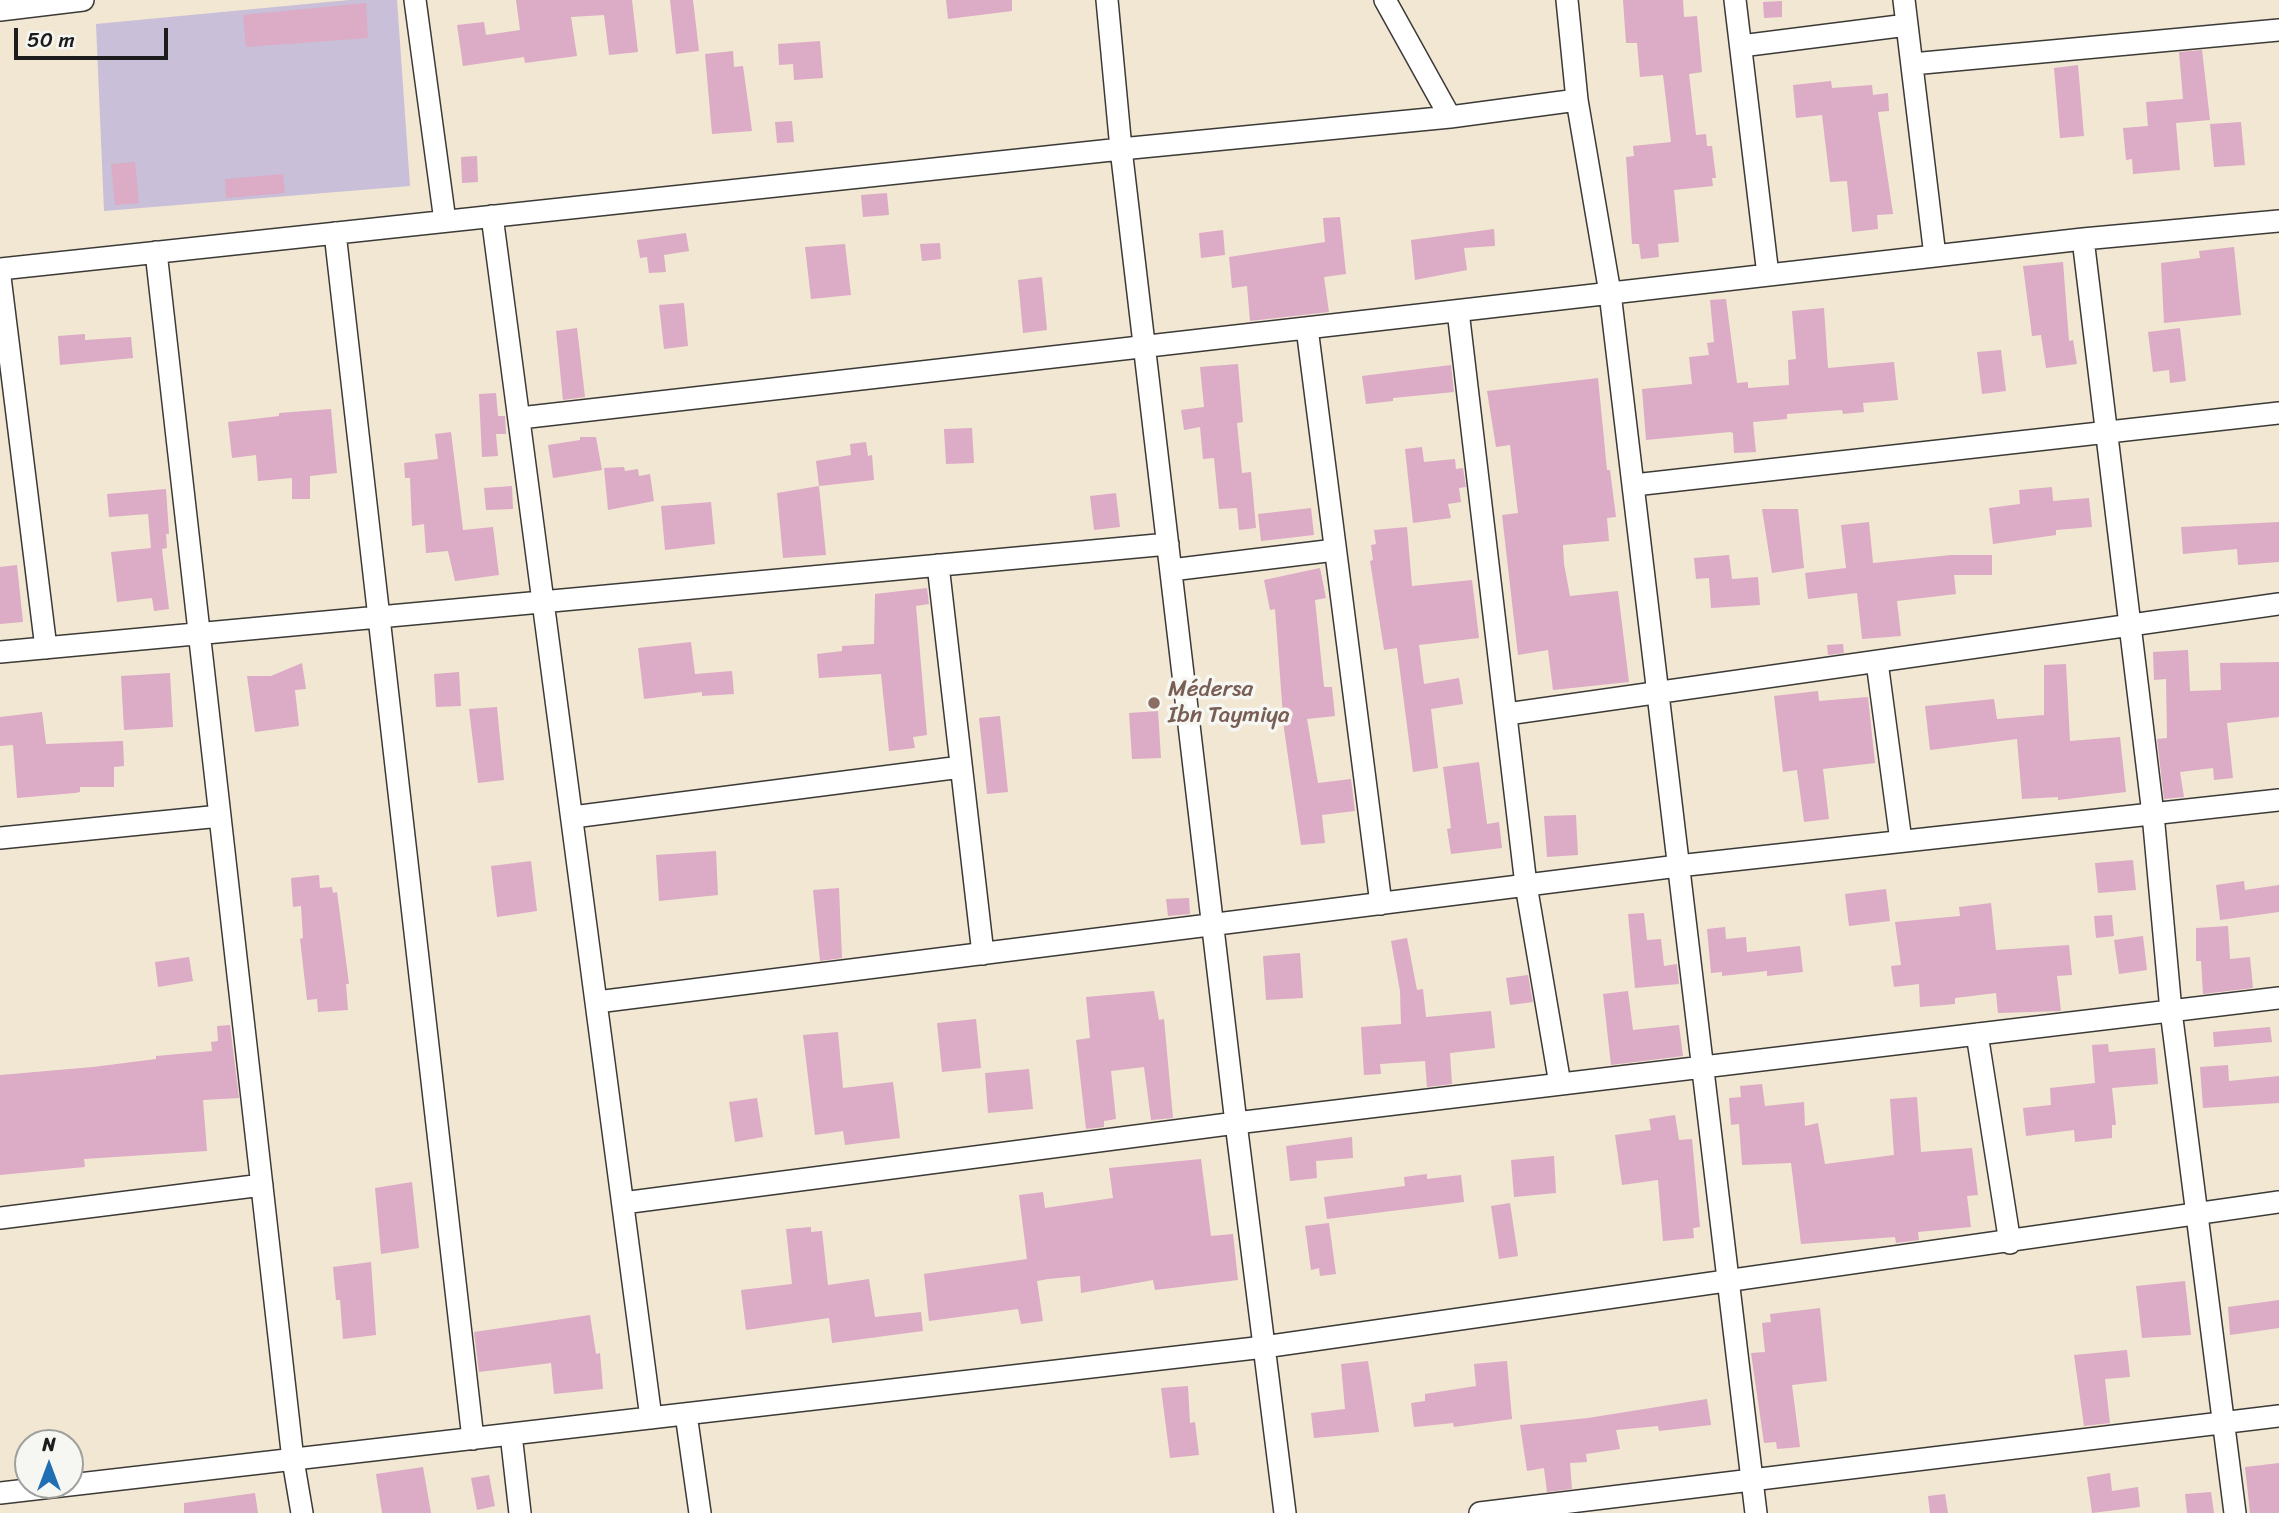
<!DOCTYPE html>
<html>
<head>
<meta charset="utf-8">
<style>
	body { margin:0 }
	#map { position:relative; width:2279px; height:1513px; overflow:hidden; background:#f1e7d2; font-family:Sriracha,sans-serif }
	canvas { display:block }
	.north { position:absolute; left:14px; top:1429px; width:70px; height:70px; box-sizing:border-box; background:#f6f6f2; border:2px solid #9f9f9c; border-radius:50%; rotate:0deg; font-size:19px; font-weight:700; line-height:28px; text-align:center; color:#1c1c1c }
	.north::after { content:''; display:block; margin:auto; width:24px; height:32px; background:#1f6fb2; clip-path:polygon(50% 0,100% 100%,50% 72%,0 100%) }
	.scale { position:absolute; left:14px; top:28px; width:154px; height:32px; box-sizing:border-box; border:4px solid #1c1c1c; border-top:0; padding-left:9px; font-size:21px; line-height:24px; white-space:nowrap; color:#1c1c1c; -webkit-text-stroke:5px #f6f6f2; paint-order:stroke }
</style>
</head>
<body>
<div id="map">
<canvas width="2279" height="1513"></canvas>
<div class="north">N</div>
<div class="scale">50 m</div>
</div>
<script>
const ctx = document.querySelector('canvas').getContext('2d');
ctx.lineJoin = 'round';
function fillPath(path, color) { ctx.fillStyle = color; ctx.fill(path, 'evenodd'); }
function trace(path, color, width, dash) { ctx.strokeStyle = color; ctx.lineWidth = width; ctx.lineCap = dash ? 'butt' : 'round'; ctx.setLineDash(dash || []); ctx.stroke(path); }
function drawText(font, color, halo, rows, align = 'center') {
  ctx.font = font + ' Sriracha,sans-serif'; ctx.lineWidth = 7; ctx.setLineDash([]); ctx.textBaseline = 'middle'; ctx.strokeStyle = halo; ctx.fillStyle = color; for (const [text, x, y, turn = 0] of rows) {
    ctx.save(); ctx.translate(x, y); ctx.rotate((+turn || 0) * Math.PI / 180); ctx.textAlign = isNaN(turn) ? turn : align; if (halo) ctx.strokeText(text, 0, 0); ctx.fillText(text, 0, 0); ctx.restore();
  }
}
fillPath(new Path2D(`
	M 349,0 L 397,0 L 410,186 L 104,211 L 96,24 Z`), '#c9bfd8');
fillPath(new Path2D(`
	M 516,0 L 632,0 L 638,52 L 609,55 L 604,15 L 571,17 L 577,56 L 525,63 L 524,57 L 463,66 L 457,25 L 484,22 L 486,35 L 520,30 Z
	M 670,0 L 693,0 L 699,51 L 676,54 Z
	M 946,0 L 1012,0 L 1012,11 L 948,19 Z
	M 1623,0 L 1683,0 L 1684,17 L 1697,16 L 1702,72 L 1689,74 L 1696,135 L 1706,134 L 1707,146 L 1712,146 L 1716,178 L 1712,178 L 1713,186 L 1674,190 L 1679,242 L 1658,244 L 1659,257 L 1641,259 L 1639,244 L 1632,244 L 1626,157 L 1634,156 L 1633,146 L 1671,142 L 1663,75 L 1640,77 L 1637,43 L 1626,43 Z
	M 1782,1 L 1782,17 L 1764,18 L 1763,2 Z
	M 366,3 L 368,38 L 246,47 L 243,15 Z
	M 820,41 L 823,78 L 794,80 L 793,64 L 779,65 L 778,44 Z
	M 2202,50 L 2210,120 L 2176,123 L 2180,170 L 2133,174 L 2132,159 L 2126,160 L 2123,128 L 2148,126 L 2146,102 L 2183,99 L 2179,52 Z
	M 733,51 L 734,67 L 743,66 L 752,131 L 712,134 L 705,54 Z
	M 2078,65 L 2084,136 L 2060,138 L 2054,68 Z
	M 1831,81 L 1832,88 L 1872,85 L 1873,95 L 1888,93 L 1889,111 L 1878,112 L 1893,214 L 1877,215 L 1878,229 L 1852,232 L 1847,181 L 1830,182 L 1822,115 L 1796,118 L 1793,85 Z
	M 792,121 L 794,142 L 777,143 L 775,122 Z
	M 2241,122 L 2245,165 L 2214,167 L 2210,124 Z
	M 477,156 L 478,182 L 462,183 L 461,157 Z
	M 135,162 L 139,203 L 115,205 L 111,164 Z
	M 283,174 L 285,193 L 226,198 L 225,179 Z
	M 887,193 L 889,215 L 863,217 L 861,195 Z
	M 1340,217 L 1346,274 L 1324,277 L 1329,312 L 1250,321 L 1247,286 L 1232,288 L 1229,257 L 1325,242 L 1323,218 Z
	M 1494,229 L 1495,246 L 1464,248 L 1467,270 L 1415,280 L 1411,240 Z
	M 1223,230 L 1225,255 L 1201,258 L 1199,233 Z
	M 686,233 L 689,251 L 664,255 L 666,272 L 649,273 L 647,257 L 640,258 L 637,240 Z
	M 940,243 L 941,259 L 922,261 L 920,244 Z
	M 845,244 L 851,295 L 811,299 L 805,247 Z
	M 2234,247 L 2241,315 L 2164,323 L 2161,263 L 2200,258 L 2199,251 Z
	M 2063,262 L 2069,341 L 2073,340 L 2077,364 L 2046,368 L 2041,335 L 2032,336 L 2023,266 Z
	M 1042,277 L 1047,330 L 1023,333 L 1018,280 Z
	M 1726,299 L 1737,383 L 1748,382 L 1748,388 L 1789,385 L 1788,360 L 1796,359 L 1792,311 L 1824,308 L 1828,368 L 1894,362 L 1898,400 L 1863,403 L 1864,412 L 1843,414 L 1842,410 L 1787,414 L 1787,419 L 1753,422 L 1756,452 L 1734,453 L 1733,433 L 1730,432 L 1646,440 L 1642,389 L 1692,384 L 1689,357 L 1709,355 L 1707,343 L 1714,342 L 1710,300 Z
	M 684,303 L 688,346 L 664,349 L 659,305 Z
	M 577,328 L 585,397 L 563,400 L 556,331 Z
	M 2180,328 L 2186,381 L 2170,383 L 2169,370 L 2153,372 L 2148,332 Z
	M 85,334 L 85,340 L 131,337 L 133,358 L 60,365 L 58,336 Z
	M 2001,350 L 2006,391 L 1982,394 L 1977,352 Z
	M 1238,364 L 1243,422 L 1237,423 L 1242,473 L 1251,472 L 1256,528 L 1239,530 L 1237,508 L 1219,509 L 1214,458 L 1203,459 L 1200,427 L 1184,430 L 1181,410 L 1204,407 L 1200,367 Z
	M 1451,365 L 1454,392 L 1393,398 L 1393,401 L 1366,404 L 1362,376 Z
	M 1598,378 L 1607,470 L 1610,470 L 1616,517 L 1607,518 L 1609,541 L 1563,545 L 1564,564 L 1570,596 L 1618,591 L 1629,682 L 1553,690 L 1548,650 L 1518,655 L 1502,515 L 1518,513 L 1510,445 L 1496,447 L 1487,391 Z
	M 496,393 L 498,416 L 505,416 L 506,434 L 496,434 L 498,456 L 482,457 L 479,394 Z
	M 331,409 L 337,473 L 310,476 L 310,499 L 292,499 L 292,478 L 258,481 L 256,455 L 232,458 L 228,422 L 279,416 L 279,413 Z
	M 972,428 L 974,463 L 946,464 L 944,429 Z
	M 451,432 L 463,530 L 493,527 L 499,575 L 455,581 L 448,551 L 426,553 L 424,524 L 412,526 L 410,478 L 405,478 L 404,463 L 438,459 L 435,434 Z
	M 580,437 L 596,437 L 602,470 L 553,478 L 548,445 L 580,440 Z
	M 866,442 L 868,456 L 872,455 L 874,480 L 819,486 L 826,555 L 783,558 L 777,493 L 819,486 L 816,461 L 851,455 L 850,444 Z
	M 1422,447 L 1424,462 L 1455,459 L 1456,469 L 1463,468 L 1466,487 L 1459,488 L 1461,502 L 1448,504 L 1451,518 L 1413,523 L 1405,449 Z
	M 624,467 L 625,471 L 638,469 L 639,476 L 650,474 L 654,501 L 608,510 L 604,468 Z
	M 512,486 L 513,509 L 486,510 L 484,488 Z
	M 2052,487 L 2053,501 L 2089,498 L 2092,527 L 2056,530 L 2056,535 L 1993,544 L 1989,508 L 2020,504 L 2019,490 Z
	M 166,489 L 169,534 L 166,534 L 167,548 L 162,549 L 169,609 L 154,611 L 152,598 L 117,602 L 111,552 L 151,548 L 148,514 L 109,517 L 107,494 Z
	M 1116,493 L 1120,527 L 1094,530 L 1090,496 Z
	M 711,502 L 715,544 L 665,550 L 661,506 Z
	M 1311,508 L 1314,535 L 1261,541 L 1258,514 Z
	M 1762,509 L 1798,509 L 1804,568 L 1772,573 Z
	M 1869,522 L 1873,563 L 1951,555 L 1992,555 L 1992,575 L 1954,575 L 1956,594 L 1897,601 L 1901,636 L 1862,639 L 1857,593 L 1808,599 L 1805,573 L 1846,568 L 1841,525 Z
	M 2279,522 L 2279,562 L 2238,565 L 2237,549 L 2183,554 L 2181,527 Z
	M 1407,527 L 1412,586 L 1472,580 L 1479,638 L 1419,645 L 1424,684 L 1459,678 L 1463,704 L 1431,709 L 1438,768 L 1413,772 L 1397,648 L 1384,650 L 1370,561 L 1373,560 L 1371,545 L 1376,544 L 1374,530 Z
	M 1729,555 L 1732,579 L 1758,577 L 1760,605 L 1711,608 L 1709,578 L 1696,579 L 1694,558 Z
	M 17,565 L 23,622 L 0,624 L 0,567 Z
	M 1320,568 L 1326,598 L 1315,600 L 1324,687 L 1332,687 L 1335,716 L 1307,719 L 1318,783 L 1351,779 L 1355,811 L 1322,815 L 1325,843 L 1301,845 L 1284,729 L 1275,609 L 1270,610 L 1264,580 Z
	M 927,588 L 929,604 L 916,606 L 927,735 L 913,737 L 915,748 L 889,751 L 881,674 L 819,678 L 817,654 L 842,651 L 842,646 L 874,644 L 875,594 Z
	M 691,642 L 695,674 L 732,671 L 734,694 L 702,696 L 702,692 L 644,699 L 638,648 Z
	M 1843,644 L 1844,653 L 1828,655 L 1827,645 Z
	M 2188,650 L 2190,691 L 2221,690 L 2220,663 L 2279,662 L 2279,717 L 2227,723 L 2233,778 L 2214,780 L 2213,768 L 2180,772 L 2184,797 L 2164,799 L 2157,739 L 2167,738 L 2166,679 L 2154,680 L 2153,652 Z
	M 302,663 L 306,689 L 295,690 L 299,726 L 255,732 L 247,676 L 271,676 Z
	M 2066,664 L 2070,741 L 2120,737 L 2126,792 L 2058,800 L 2058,797 L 2022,799 L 2017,739 L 1930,750 L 1925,706 L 1994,699 L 1997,719 L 2044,715 L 2044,665 Z
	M 459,672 L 461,706 L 436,707 L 434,674 Z
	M 170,673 L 173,727 L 124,730 L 121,676 Z
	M 1818,691 L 1819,701 L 1868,697 L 1875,763 L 1823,769 L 1829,819 L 1804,822 L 1797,770 L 1783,772 L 1774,696 Z
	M 497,707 L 504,780 L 478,783 L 469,709 Z
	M 1158,711 L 1161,758 L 1132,759 L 1129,713 Z
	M 42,712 L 46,744 L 123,741 L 124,766 L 114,767 L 114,787 L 80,787 L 80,792 L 75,793 L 17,798 L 13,745 L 0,746 L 0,717 Z
	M 1000,716 L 1008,792 L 987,794 L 979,718 Z
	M 1479,762 L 1487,824 L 1499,822 L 1502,848 L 1451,854 L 1447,829 L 1451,828 L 1443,767 Z
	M 1576,815 L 1578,855 L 1547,857 L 1544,816 Z
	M 716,851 L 718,895 L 659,901 L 656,855 Z
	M 2133,860 L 2136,890 L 2098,893 L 2095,863 Z
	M 531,861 L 537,911 L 497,917 L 491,866 Z
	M 319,875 L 320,888 L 332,887 L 333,893 L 337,892 L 349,984 L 346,984 L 348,1010 L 318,1012 L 317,999 L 307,1000 L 300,939 L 303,938 L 301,906 L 293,907 L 291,878 Z
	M 2244,881 L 2245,890 L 2279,885 L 2279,912 L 2220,920 L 2216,885 Z
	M 839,888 L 842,958 L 820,961 L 813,890 Z
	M 1886,889 L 1890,921 L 1849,926 L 1845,894 Z
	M 1189,898 L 1190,914 L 1168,916 L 1166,899 Z
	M 1991,903 L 1996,950 L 2069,945 L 2072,975 L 2057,976 L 2061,1011 L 1998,1013 L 1996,993 L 1955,998 L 1955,1004 L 1920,1007 L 1919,984 L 1894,987 L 1891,966 L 1901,965 L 1895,922 L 1960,916 L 1959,907 Z
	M 1644,913 L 1647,940 L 1661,939 L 1664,966 L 1677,964 L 1679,984 L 1635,988 L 1628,914 Z
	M 2112,915 L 2114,936 L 2096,938 L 2094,916 Z
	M 2228,926 L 2230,959 L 2250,957 L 2253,988 L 2203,994 L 2201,961 L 2196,961 L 2196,928 Z
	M 1725,927 L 1726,939 L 1746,937 L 1747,952 L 1800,946 L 1803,972 L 1767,976 L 1767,971 L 1722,976 L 1722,972 L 1711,973 L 1707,929 Z
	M 2143,936 L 2147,970 L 2119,974 L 2114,940 Z
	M 1407,938 L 1417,990 L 1423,989 L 1426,1017 L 1491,1011 L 1495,1048 L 1450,1053 L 1452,1084 L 1427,1087 L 1425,1061 L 1380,1064 L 1381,1074 L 1364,1075 L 1361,1027 L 1401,1024 L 1400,991 L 1391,941 Z
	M 1300,953 L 1303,998 L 1266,1000 L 1263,956 Z
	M 189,957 L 193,981 L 158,987 L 155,962 Z
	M 1528,975 L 1533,1002 L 1510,1005 L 1506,978 Z
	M 1154,991 L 1159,1020 L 1164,1019 L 1173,1118 L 1151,1120 L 1144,1067 L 1111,1071 L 1116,1119 L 1104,1121 L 1104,1127 L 1086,1129 L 1076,1040 L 1090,1038 L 1086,997 Z
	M 1628,991 L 1633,1030 L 1679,1025 L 1683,1056 L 1611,1065 L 1603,994 Z
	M 976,1019 L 981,1068 L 942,1072 L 937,1023 Z
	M 230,1025 L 239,1098 L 203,1100 L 207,1151 L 84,1159 L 85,1167 L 0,1175 L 0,1075 L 93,1067 L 156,1059 L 156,1056 L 212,1051 L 211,1042 L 218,1041 L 217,1026 Z
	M 2270,1027 L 2272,1042 L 2214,1047 L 2213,1032 Z
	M 838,1032 L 843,1088 L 893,1082 L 900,1138 L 845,1145 L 843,1131 L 815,1135 L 803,1035 Z
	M 2108,1044 L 2109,1052 L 2155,1048 L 2158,1084 L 2112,1088 L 2116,1125 L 2112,1125 L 2112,1138 L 2075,1142 L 2074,1130 L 2026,1136 L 2023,1108 L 2051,1105 L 2050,1088 L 2095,1083 L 2092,1045 Z
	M 2228,1065 L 2229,1081 L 2279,1076 L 2279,1103 L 2203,1108 L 2200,1067 Z
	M 1029,1069 L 1033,1109 L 988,1113 L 985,1073 Z
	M 1762,1084 L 1765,1106 L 1804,1102 L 1805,1126 L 1818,1123 L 1825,1164 L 1894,1155 L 1890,1099 L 1917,1097 L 1921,1152 L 1972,1148 L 1978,1195 L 1967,1196 L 1971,1227 L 1918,1232 L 1919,1240 L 1896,1243 L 1895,1237 L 1801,1244 L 1791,1163 L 1742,1165 L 1739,1124 L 1731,1125 L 1729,1098 L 1741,1097 L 1740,1086 Z
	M 757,1098 L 763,1137 L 735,1142 L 729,1102 Z
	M 1675,1115 L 1679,1140 L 1692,1139 L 1700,1227 L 1693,1228 L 1694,1238 L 1663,1241 L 1658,1180 L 1622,1185 L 1615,1135 L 1651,1130 L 1649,1119 Z
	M 1352,1137 L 1353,1158 L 1316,1161 L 1317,1178 L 1290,1181 L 1286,1146 Z
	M 1554,1156 L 1556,1193 L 1514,1197 L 1511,1160 Z
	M 1201,1159 L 1211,1236 L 1233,1234 L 1238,1280 L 1155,1290 L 1153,1280 L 1081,1293 L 1080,1276 L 1048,1279 L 1037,1281 L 1043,1321 L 1021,1324 L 1018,1309 L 929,1321 L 924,1274 L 1027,1259 L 1019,1195 L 1043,1192 L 1045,1208 L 1113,1198 L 1109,1168 Z
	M 1427,1174 L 1427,1179 L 1461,1175 L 1464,1202 L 1327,1219 L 1324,1197 L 1405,1186 L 1404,1177 Z
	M 412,1182 L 419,1248 L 381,1254 L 375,1188 Z
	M 1510,1203 L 1518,1256 L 1499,1259 L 1491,1206 Z
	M 1329,1223 L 1336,1274 L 1320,1276 L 1319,1268 L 1311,1270 L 1305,1226 Z
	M 811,1227 L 811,1232 L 822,1231 L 828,1285 L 869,1279 L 875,1317 L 921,1312 L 923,1331 L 832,1343 L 829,1318 L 746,1330 L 741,1290 L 792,1284 L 786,1229 Z
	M 371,1262 L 376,1335 L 343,1339 L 340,1300 L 336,1300 L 333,1267 Z
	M 2185,1281 L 2191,1335 L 2142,1338 L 2136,1286 Z
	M 2279,1300 L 2279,1328 L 2230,1335 L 2228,1307 Z
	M 1820,1308 L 1827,1381 L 1792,1385 L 1800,1447 L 1777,1449 L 1776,1442 L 1764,1443 L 1751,1353 L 1765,1352 L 1762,1323 L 1771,1322 L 1770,1314 Z
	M 590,1315 L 596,1354 L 600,1353 L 603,1389 L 554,1394 L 551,1363 L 479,1372 L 474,1332 Z
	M 2127,1350 L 2130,1377 L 2105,1379 L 2110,1423 L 2084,1426 L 2074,1355 Z
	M 1368,1361 L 1379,1432 L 1314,1438 L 1311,1413 L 1345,1409 L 1341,1364 Z
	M 1507,1361 L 1512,1419 L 1454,1427 L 1453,1423 L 1414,1427 L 1411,1403 L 1425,1401 L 1425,1394 L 1476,1386 L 1474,1364 Z
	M 1188,1386 L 1190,1423 L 1195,1422 L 1199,1455 L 1170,1458 L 1161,1388 Z
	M 1707,1399 L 1711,1425 L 1659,1431 L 1658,1426 L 1616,1430 L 1620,1449 L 1586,1454 L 1587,1462 L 1570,1463 L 1572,1489 L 1547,1492 L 1544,1468 L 1527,1471 L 1520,1425 L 1588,1418 Z
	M 2279,1463 L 2279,1513 L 2250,1513 L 2245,1467 Z
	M 423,1467 L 431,1513 L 382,1513 L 376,1474 Z
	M 2110,1473 L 2112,1491 L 2138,1487 L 2140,1507 L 2092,1513 L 2087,1477 Z
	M 489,1475 L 495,1506 L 477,1510 L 471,1478 Z
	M 2211,1492 L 2214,1513 L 2187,1513 L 2185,1494 Z
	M 255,1493 L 258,1513 L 184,1513 L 184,1503 Z
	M 1945,1494 L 1948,1513 L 1930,1513 L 1928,1496 Z`), '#dcabc5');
const minor = new Path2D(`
	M 415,0 L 445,221
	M 1107,0 L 1121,149 L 1236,1123 L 2279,998
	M 1385,0 L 1450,117
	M 1567,0 L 1577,100 L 1610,293 L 1756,1513
	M 1735,0 L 1768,275
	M 1904,0 L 1935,256
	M 0,10 L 83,0
	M 1741,46 L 1907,25
	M 1912,64 L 2279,30
	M 492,216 L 651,1418
	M 335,233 L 473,1439
	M 2083,239 L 2153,814 L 2171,1011 L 2235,1513
	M 156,252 L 293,1460 L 302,1513
	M 0,269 L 1121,149 L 1450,117 L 1577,100
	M 0,277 L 46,648
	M 1458,311 L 1526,885 L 1560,1084
	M 1307,328 L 1381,904
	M 520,418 L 2083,239 L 2279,221
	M 1634,485 L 2279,413
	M 938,565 L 983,954
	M 1171,570 L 1335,550
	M 0,652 L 1168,544
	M 1877,662 L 1901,841
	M 1507,714 L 2279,604
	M 573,817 L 961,767
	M 0,838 L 220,816
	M 597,1002 L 1678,866 L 2279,800
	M 1977,1034 L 2010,1243
	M 623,1203 L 1236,1123 L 1285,1513
	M 0,1218 L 262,1185
	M 686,1414 L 700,1513
	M 511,1434 L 520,1513
	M 0,1493 L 1264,1347 L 2279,1202
	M 1480,1513 L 2279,1416`);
trace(minor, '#3c3a37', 24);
trace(minor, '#fff', 21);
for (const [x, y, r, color] of [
	[1154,703,7,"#8d6e63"]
]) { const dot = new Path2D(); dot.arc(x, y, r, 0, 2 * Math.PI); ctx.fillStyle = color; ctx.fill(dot); trace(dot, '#f6f6f2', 2.5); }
drawText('23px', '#785e54', '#f6f6f2', [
	["Médersa",1168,690],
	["Ibn Taymiya",1168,716]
], 'left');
</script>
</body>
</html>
